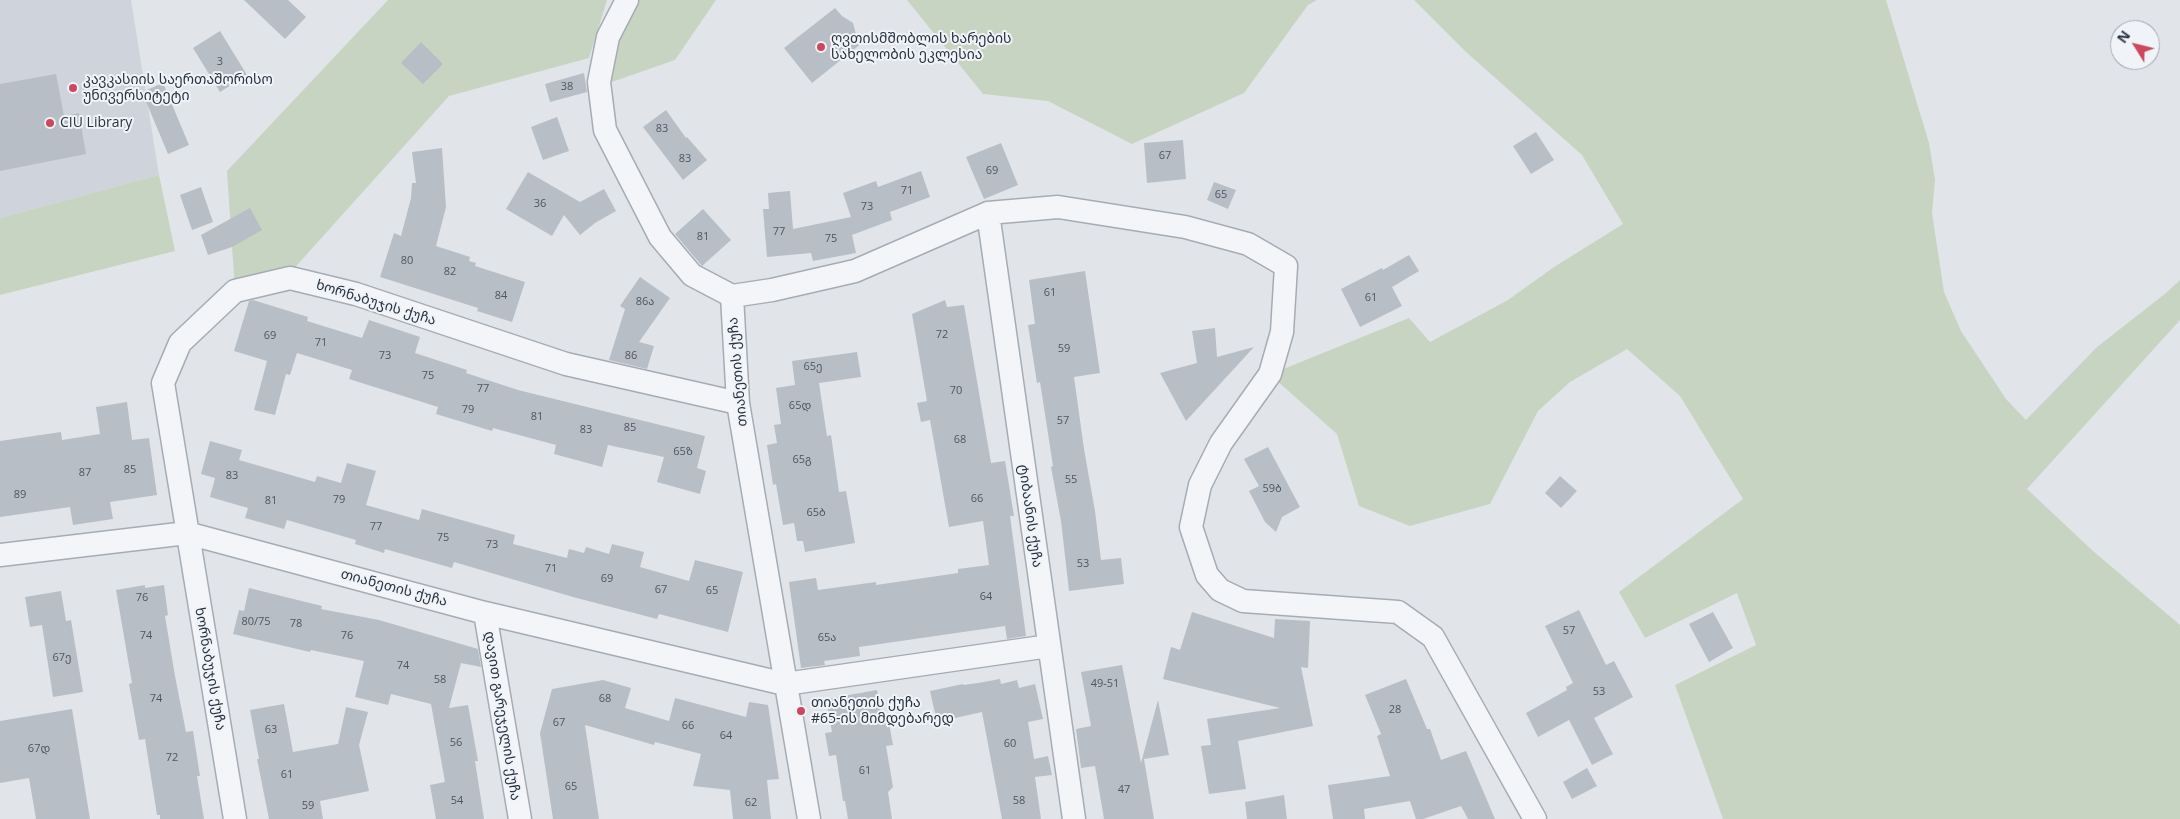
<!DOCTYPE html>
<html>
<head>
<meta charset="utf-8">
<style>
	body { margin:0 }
	#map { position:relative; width:2180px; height:819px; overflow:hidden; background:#e1e5ea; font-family:"Open Sans",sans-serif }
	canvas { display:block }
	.north { position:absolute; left:2110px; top:20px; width:50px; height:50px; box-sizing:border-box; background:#f0f3f7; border:1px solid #a0a6ae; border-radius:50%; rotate:306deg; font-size:14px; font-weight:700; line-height:20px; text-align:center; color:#293341 }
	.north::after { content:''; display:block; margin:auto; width:18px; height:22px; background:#cf465f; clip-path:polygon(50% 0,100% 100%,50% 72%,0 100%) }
</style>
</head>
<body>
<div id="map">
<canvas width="2180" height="819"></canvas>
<div class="north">N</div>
</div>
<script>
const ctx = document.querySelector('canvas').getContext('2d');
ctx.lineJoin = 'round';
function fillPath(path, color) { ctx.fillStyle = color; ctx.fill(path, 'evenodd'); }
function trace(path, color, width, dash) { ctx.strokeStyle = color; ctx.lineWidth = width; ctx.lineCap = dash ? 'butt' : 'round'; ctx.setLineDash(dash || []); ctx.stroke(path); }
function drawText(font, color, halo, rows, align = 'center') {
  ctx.font = font + ' "Open Sans","Noto Sans Georgian",sans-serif'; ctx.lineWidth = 4; ctx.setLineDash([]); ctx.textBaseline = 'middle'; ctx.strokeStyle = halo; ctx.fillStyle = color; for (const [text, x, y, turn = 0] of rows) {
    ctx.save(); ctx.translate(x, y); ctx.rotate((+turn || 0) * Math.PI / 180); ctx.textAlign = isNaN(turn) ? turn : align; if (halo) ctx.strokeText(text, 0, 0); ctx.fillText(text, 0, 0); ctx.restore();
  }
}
fillPath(new Path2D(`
	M 0,0 L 131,0 L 159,175 L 0,218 Z`), '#cfd4dc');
fillPath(new Path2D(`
	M 388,0 L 607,0 L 589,58 L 449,96 L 290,273 L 235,291 L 227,171 Z
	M 633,0 L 716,0 L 675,60 L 609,83 L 615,36 Z
	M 907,0 L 1317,0 L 1308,5 L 1244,93 L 1132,144 L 1048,101 L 983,94 Z
	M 1414,0 L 1886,0 L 1929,143 L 1935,180 L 1932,213 L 1944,292 L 1961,331 L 2006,399 L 2026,420 L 2097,347 L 2166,293 L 2180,280 L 2180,320 L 2027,489 L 2093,551 L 2180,625 L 2180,819 L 1723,819 L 1675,685 L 1756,645 L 1737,593 L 1645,638 L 1619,592 L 1743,499 L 1680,396 L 1627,349 L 1570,382 L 1538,411 L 1490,504 L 1410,526 L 1359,506 L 1337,434 L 1276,380 L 1281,370 L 1409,318 L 1430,342 L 1508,300 L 1554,267 L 1623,224 L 1582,155 L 1466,52 Z
	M 159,175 L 175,251 L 0,295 L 0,218 Z`), '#c7d4c2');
fillPath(new Path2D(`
	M 244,0 L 288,0 L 306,17 L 285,39 Z
	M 835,8 L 842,16 L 853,23 L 856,34 L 862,43 L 812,83 L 784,48 Z
	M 220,31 L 247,75 L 220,92 L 193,48 Z
	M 421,42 L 443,64 L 423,84 L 401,63 Z
	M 584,73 L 587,92 L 550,102 L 545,84 Z
	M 56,74 L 64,116 L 79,113 L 86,154 L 0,171 L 0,84 Z
	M 163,83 L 189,145 L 168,154 L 142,92 Z
	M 666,110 L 686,138 L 687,137 L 707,160 L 683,180 L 643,127 Z
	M 557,117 L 569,151 L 543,160 L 531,127 Z
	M 1536,132 L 1554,160 L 1531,174 L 1513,146 Z
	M 1183,140 L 1186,179 L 1147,183 L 1144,143 Z
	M 1001,143 L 1018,185 L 984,199 L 966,157 Z
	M 442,148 L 446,207 L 436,246 L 470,257 L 469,261 L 476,263 L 475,266 L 525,282 L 512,322 L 477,311 L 478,308 L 380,277 L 394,233 L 401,236 L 411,198 L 412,183 L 416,183 L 412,152 Z
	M 921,171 L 930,197 L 890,212 L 892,220 L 852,235 L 856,253 L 813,261 L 811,253 L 767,257 L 763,209 L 769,209 L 768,193 L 790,191 L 793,229 L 851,217 L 843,193 L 876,181 L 878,187 Z
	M 528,172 L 580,202 L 604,189 L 616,211 L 595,223 L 580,235 L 564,215 L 552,236 L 506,209 Z
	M 1214,182 L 1236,190 L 1228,209 L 1207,200 Z
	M 201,187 L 213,222 L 192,230 L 180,195 Z
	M 250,208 L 262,230 L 232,247 L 208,255 L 201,235 Z
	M 703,209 L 731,240 L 702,266 L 675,234 Z
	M 1409,255 L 1419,271 L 1392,287 L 1402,306 L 1360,327 L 1341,289 L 1382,268 L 1383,270 Z
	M 1085,271 L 1100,373 L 1074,377 L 1084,449 L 1095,511 L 1101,560 L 1121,558 L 1124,584 L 1069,591 L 1061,521 L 1051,467 L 1053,466 L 1040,382 L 1037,383 L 1028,325 L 1035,324 L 1029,280 Z
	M 640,277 L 670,298 L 639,342 L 654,346 L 647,369 L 609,360 L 625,309 L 620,306 Z
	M 253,300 L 308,317 L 307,321 L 362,338 L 369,320 L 420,337 L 415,353 L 467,370 L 466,373 L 518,390 L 705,436 L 697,468 L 706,471 L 700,494 L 657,482 L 664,457 L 608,445 L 602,467 L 554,454 L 556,445 L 493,428 L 492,431 L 436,414 L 438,407 L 349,379 L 352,370 L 297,353 L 290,375 L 286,374 L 275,415 L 254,410 L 267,361 L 234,351 L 249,301 Z
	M 945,300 L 947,307 L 964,305 L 991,463 L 1005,461 L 1014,516 L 1010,516 L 1026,636 L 1007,639 L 1005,626 L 859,647 L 860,656 L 824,661 L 825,665 L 801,668 L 789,582 L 816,578 L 818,590 L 876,582 L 876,585 L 958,573 L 958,569 L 989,565 L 983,521 L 949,527 L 930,420 L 921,422 L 917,403 L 927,401 L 912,314 Z
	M 1215,328 L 1217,357 L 1254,347 L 1186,421 L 1160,373 L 1197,363 L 1192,331 Z
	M 857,352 L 861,377 L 819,383 L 827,436 L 831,435 L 839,492 L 846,491 L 855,543 L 805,552 L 803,541 L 797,541 L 794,523 L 783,525 L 776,484 L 773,485 L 767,445 L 777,443 L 774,425 L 781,424 L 776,388 L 795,385 L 792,361 Z
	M 127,402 L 132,440 L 149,438 L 157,495 L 110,502 L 113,519 L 73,525 L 70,507 L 0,517 L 0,441 L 61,432 L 62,440 L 100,434 L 96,407 Z
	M 210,441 L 242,450 L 239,460 L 315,482 L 317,476 L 341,483 L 347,463 L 376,471 L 366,505 L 419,520 L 422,509 L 515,535 L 513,544 L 567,558 L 569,549 L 584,553 L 586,547 L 609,554 L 612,544 L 644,552 L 640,567 L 689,581 L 695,560 L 743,572 L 728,632 L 659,614 L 657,619 L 573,597 L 454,562 L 452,568 L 385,549 L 384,553 L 355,544 L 356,540 L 287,520 L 284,529 L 245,518 L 248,508 L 210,497 L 215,478 L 201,474 Z
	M 1268,447 L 1300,507 L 1282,517 L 1276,532 L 1265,522 L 1249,491 L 1259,486 L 1244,459 Z
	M 1560,476 L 1577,491 L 1561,508 L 1545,493 Z
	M 145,585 L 145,588 L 164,585 L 168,615 L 165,616 L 175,676 L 186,732 L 193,731 L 200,776 L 197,776 L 204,819 L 160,819 L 160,815 L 157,815 L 145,739 L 139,740 L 129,684 L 132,683 L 116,590 Z
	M 249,588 L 322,606 L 321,609 L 379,620 L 478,649 L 481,667 L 461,663 L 449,708 L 468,705 L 478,761 L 475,761 L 484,819 L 436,819 L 430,785 L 445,782 L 431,704 L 391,694 L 388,705 L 355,697 L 364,661 L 311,650 L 310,652 L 233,634 L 239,610 L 244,611 Z
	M 61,591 L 66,621 L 71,620 L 83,692 L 53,697 L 42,625 L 30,627 L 25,597 Z
	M 1579,610 L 1606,665 L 1614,661 L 1633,697 L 1594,718 L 1613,754 L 1592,765 L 1569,720 L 1538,737 L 1526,713 L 1567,690 L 1566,687 L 1573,683 L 1545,626 Z
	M 1192,612 L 1274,638 L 1275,619 L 1310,621 L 1308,668 L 1301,667 L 1313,726 L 1238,741 L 1246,789 L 1209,794 L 1201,746 L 1211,745 L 1207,719 L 1280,708 L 1163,679 L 1171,647 L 1180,650 Z
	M 1713,612 L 1733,648 L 1709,662 L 1689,624 Z
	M 1122,665 L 1141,763 L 1158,700 L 1169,755 L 1144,759 L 1154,819 L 1104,819 L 1095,766 L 1081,768 L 1076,729 L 1091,726 L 1081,672 Z
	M 1000,679 L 1001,684 L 1017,680 L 1019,688 L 1035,684 L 1043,719 L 1028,722 L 1034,759 L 1048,756 L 1052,775 L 1035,777 L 1041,819 L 1002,819 L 982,712 L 937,722 L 930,691 L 963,684 L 963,685 L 978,683 Z
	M 1406,679 L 1427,729 L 1430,729 L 1441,760 L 1466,751 L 1495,819 L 1468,819 L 1461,806 L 1423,819 L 1416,819 L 1410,801 L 1364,809 L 1365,819 L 1333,819 L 1328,785 L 1390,776 L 1377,736 L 1381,734 L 1365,695 Z
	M 603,680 L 631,688 L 625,708 L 669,721 L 675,698 L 746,717 L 749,702 L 768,705 L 779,779 L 767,780 L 771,819 L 733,819 L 730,790 L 693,786 L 701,754 L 655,742 L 654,745 L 585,725 L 599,819 L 553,819 L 540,733 L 552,689 Z
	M 877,690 L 882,720 L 888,718 L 893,745 L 886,746 L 893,787 L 888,792 L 892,819 L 848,819 L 845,801 L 843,801 L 836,755 L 829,756 L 825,733 L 832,732 L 826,699 Z
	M 284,704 L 293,752 L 338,744 L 346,707 L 368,712 L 359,745 L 369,791 L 320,801 L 323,819 L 269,819 L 257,759 L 259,759 L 250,710 Z
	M 72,709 L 90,819 L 36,819 L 29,778 L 0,783 L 0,721 Z
	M 1587,768 L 1597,786 L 1572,799 L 1563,782 Z
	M 1284,795 L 1287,819 L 1247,819 L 1245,802 Z`), '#b8bec6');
const street = new Path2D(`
	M 627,0 L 608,37 L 599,82 L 605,130 L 660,237 L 692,275 L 732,296 L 772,290 L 855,271 L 988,213 L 1058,207 L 1185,227 L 1248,244 L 1286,266 L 1282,332 L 1270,374 L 1221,443 L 1200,485 L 1191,527 L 1207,575 L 1220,590 L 1243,601 L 1398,612 L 1433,637 L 1535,819
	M 988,213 L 1074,819
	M 732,296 L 738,403 L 809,819
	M 0,555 L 187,533 L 485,613 L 785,684 L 1049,646
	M 485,613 L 520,819
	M 235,819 L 163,383 L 180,343 L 235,291 L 290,278 L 356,294 L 566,364 L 738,403`);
trace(street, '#a6acb4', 25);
trace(street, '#f4f5f8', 22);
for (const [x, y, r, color] of [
	[821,47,5,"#cf465f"],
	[73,88,5,"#cf465f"],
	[50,123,5,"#cf465f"],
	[801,711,5,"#cf465f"]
]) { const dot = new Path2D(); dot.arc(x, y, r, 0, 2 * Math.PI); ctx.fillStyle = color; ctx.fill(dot); trace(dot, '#f0f3f7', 2); }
drawText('11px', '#4d5662', null, [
	["3",220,62],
	["38",567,87],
	["83",662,129],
	["67",1165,156],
	["83",685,159],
	["69",992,171],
	["71",907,191],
	["65",1221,195],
	["36",540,204],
	["73",867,207],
	["77",779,232],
	["81",703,237],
	["75",831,239],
	["80",407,261],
	["82",450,272],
	["61",1050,293],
	["84",501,296],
	["61",1371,298],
	["86ა",645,302],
	["72",942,335],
	["69",270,336],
	["71",321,343],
	["59",1064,349],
	["73",385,356],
	["86",631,356],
	["65ე",813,367],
	["75",428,376],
	["77",483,389],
	["70",956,391],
	["65დ",800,406],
	["79",468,410],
	["81",537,417],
	["57",1063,421],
	["85",630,428],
	["83",586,430],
	["68",960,440],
	["65ზ",683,452],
	["65გ",802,460],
	["85",130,470],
	["87",85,473],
	["83",232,476],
	["55",1071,480],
	["59ბ",1272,489],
	["89",20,495],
	["66",977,499],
	["79",339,500],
	["81",271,501],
	["65ბ",816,513],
	["77",376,527],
	["75",443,538],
	["73",492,545],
	["53",1083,564],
	["71",551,569],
	["69",607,579],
	["67",661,590],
	["65",712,591],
	["64",986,597],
	["76",142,598],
	["80/75",256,622],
	["78",296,624],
	["57",1569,631],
	["74",146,636],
	["76",347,636],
	["65ა",827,638],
	["67ე",62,658],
	["74",403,666],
	["58",440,680],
	["49-51",1105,684],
	["53",1599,692],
	["74",156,699],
	["68",605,699],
	["28",1395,710],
	["67",559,723],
	["66",688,726],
	["63",271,730],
	["64",726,736],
	["56",456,743],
	["60",1010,744],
	["67დ",39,749],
	["72",172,758],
	["61",865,771],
	["61",287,775],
	["65",571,787],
	["47",1124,790],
	["54",457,801],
	["58",1019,801],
	["62",751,803],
	["59",308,806]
]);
drawText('14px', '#293341', '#f0f3f7', [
	["ღვთისმშობლის ხარების",831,39],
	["სახელობის ეკლესია",831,55],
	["კავკასიის საერთაშორისო",83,80],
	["უნივერსიტეტი",83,96],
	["CIU Library",60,123],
	["თიანეთის ქუჩა",811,703],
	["#65-ის მიმდებარედ",811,719]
], 'left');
drawText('14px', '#293341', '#f0f3f7', [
	["ხორნაბუჯის ქუჩა",376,303,17],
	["თიანეთის ქუჩა",738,372,-95],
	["ტიბაანის ქუჩა",1030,516,82],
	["თიანეთის ქუჩა",394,588,15],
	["ხორნაბუჯის ქუჩა",210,669,80],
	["დავით გარეჯელის ქუჩა",502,716,81]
]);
</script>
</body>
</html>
